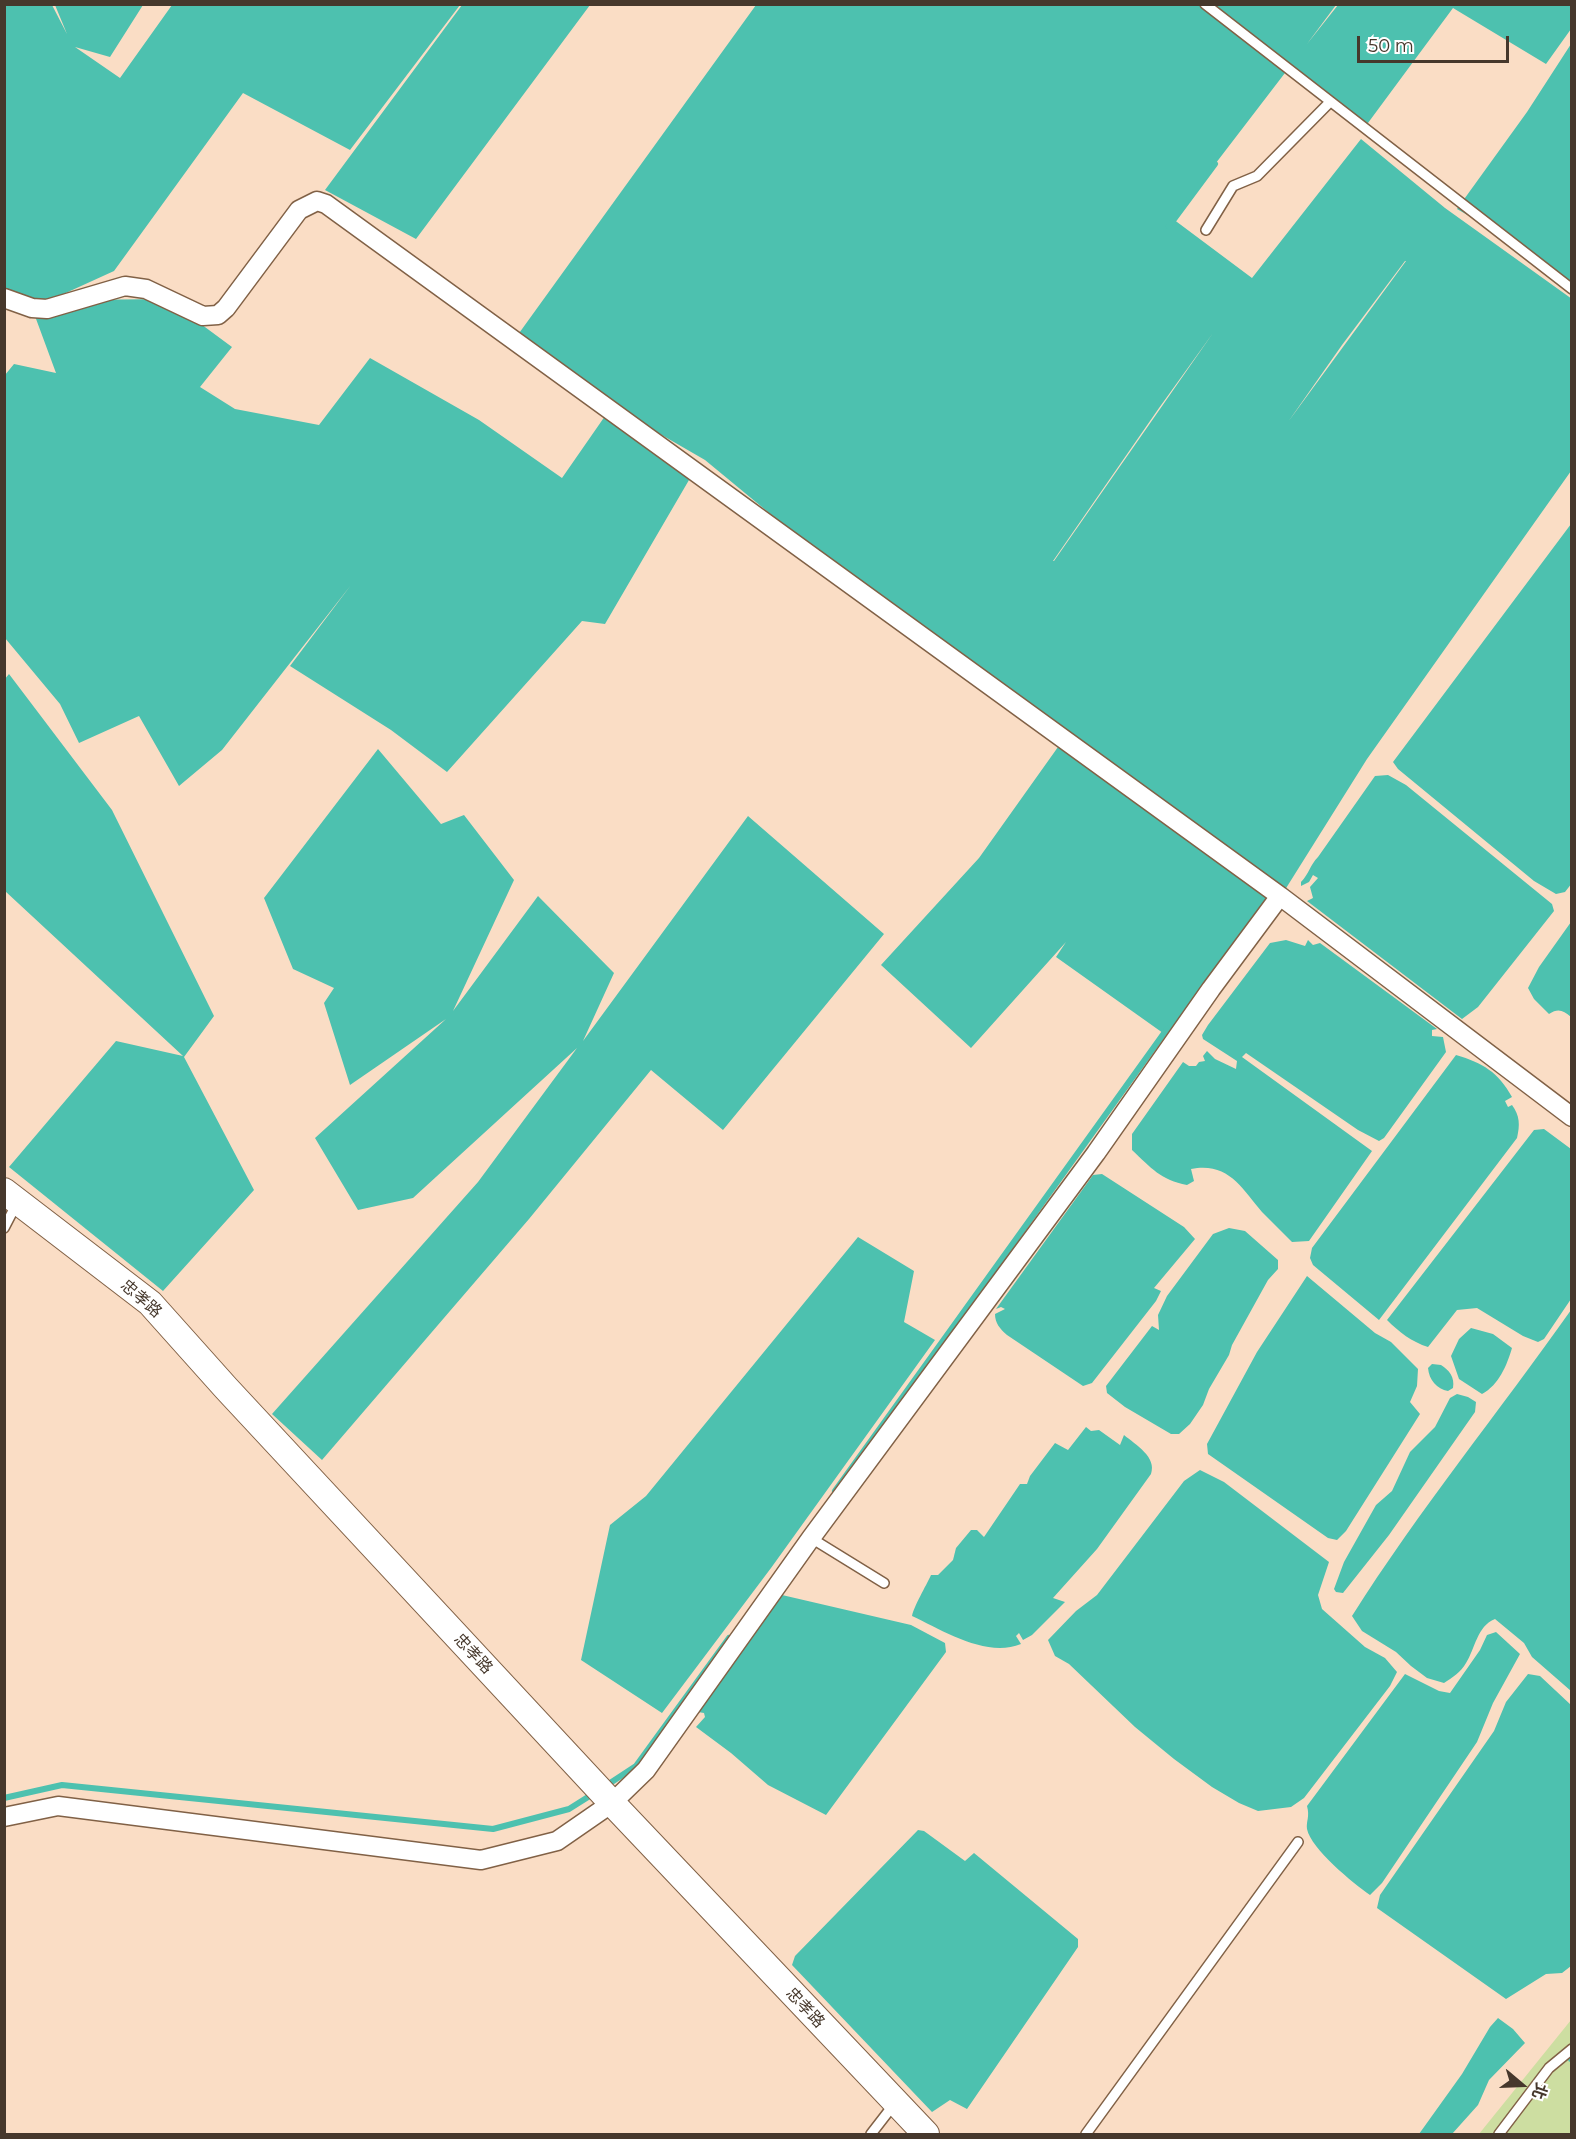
<!DOCTYPE html>
<html>
<head>
<meta charset="utf-8">
<style>
	body { margin:0 }
	#map { position:relative; width:1576px; height:2139px; overflow:hidden; background:#faddc5; font-family:Montserrat,"Noto Sans TC",sans-serif }
	canvas { display:block }
	.frame { position:absolute; inset:0; border:6px solid #46382c; pointer-events:none }
	.north { position:absolute; left:1492px; top:2055px; width:60px; height:60px; -webkit-text-stroke:4px #fff; paint-order:stroke; rotate:109deg; font-size:16px; font-weight:700; line-height:24px; text-align:center; color:#46382c }
	.north::after { content:''; display:block; margin:auto; width:21px; height:27px; background:#46382c; clip-path:polygon(50% 0,100% 100%,50% 72%,0 100%) }
	.scale { position:absolute; left:1357px; top:36px; width:152px; height:27px; box-sizing:border-box; border:3px solid #46382c; border-top:0; padding-left:8px; font-size:18px; line-height:21px; white-space:nowrap; color:#46382c; -webkit-text-stroke:4px #fff; paint-order:stroke }
</style>
</head>
<body>
<div id="map">
<canvas width="1576" height="2139"></canvas>
<div class="frame"></div>
<div class="north">北</div>
<div class="scale">50 m</div>
</div>
<script>
const ctx = document.querySelector('canvas').getContext('2d');
ctx.lineJoin = 'round';
function fillPath(path, color) { ctx.fillStyle = color; ctx.fill(path, 'evenodd'); }
function trace(path, color, width, dash) { ctx.strokeStyle = color; ctx.lineWidth = width; ctx.lineCap = dash ? 'butt' : 'round'; ctx.setLineDash(dash || []); ctx.stroke(path); }
function drawText(font, color, halo, rows, align = 'center') {
  ctx.font = font + ' Montserrat,"Noto Sans TC",sans-serif'; ctx.lineWidth = 5; ctx.setLineDash([]); ctx.textBaseline = 'middle'; ctx.strokeStyle = halo; ctx.fillStyle = color; for (const [text, x, y, turn = 0] of rows) {
    ctx.save(); ctx.translate(x, y); ctx.rotate((+turn || 0) * Math.PI / 180); ctx.textAlign = isNaN(turn) ? turn : align; if (halo) ctx.strokeText(text, 0, 0); ctx.fillText(text, 0, 0); ctx.restore();
  }
}
fillPath(new Path2D(`
	M 1571,2020 L 1571,2134 L 1479,2134 Z`), '#cddea1');
fillPath(new Path2D(`
	M 5,5 L 52,5 L 67,34 L 55,5 L 143,5 L 110,57 L 75,47 L 120,78 L 172,5 L 460,5 L 350,150 L 243,93 L 114,271 L 35,307 L 76,300 L 167,299 L 232,347 L 200,387 L 235,409 L 319,425 L 370,358 L 479,420 L 562,478 L 612,406 L 517,336 L 756,5 L 1336,5 L 1307,44 L 1338,5 L 1571,5 L 1571,29 L 1546,64 L 1453,8 L 1365,127 L 1288,69 L 1173,219 L 1252,278 L 1361,139 L 1445,208 L 1572,299 L 1571,471 L 1367,759 L 1278,901 L 1177,1043 L 1056,957 L 1066,942 L 971,1048 L 881,965 L 979,858 L 1063,740 L 883,607 L 705,460 L 615,408 L 689,480 L 605,624 L 582,621 L 447,772 L 391,730 L 290,666 L 351,585 L 222,750 L 179,786 L 139,716 L 79,743 L 60,704 L 5,638 L 5,375 L 14,364 L 56,373 L 32,308 L 5,299 ZM 1405,261 L 1406,261 L 1288,422 L 1342,345 ZM 1213,333 L 1054,561 L 1053,561 L 1159,408 Z
	M 462,5 L 590,5 L 416,239 L 325,190 Z
	M 1571,44 L 1571,283 L 1515,242 L 1457,209 L 1527,112 Z
	M 1571,524 L 1572,883 L 1565,892 L 1556,894 L 1534,881 L 1398,769 L 1393,762 Z
	M 9,674 L 112,810 L 214,1016 L 184,1057 L 254,1190 L 163,1291 L 9,1167 L 116,1041 L 183,1056 L 5,891 L 4,680 Z
	M 378,749 L 441,824 L 464,815 L 514,880 L 453,1011 L 538,896 L 614,973 L 583,1041 L 748,816 L 884,934 L 723,1130 L 651,1070 L 529,1219 L 322,1460 L 272,1414 L 478,1182 L 577,1048 L 413,1198 L 358,1210 L 315,1138 L 446,1019 L 350,1085 L 324,1003 L 334,988 L 293,969 L 264,898 Z
	M 1388,775 L 1406,785 L 1552,904 L 1554,911 L 1478,1007 L 1462,1019 L 1307,901 L 1313,898 L 1310,887 L 1318,878 L 1313,875 L 1309,882 L 1301,886 L 1301,882 C 1309,874 1310,865 1318,857 L 1375,776 Z
	M 1571,922 L 1571,1017 C 1563,1010 1558,1008 1549,1014 L 1534,999 L 1528,988 L 1539,967 Z
	M 1286,940 L 1305,946 L 1308,940 L 1313,945 L 1320,943 L 1437,1029 L 1432,1030 L 1432,1036 L 1443,1037 L 1446,1052 L 1384,1138 L 1379,1141 L 1358,1130 L 1246,1053 L 1242,1057 L 1372,1151 L 1309,1241 L 1292,1242 C 1282,1232 1272,1222 1262,1212 C 1241,1187 1228,1162 1191,1169 L 1194,1181 L 1187,1185 C 1161,1180 1151,1168 1132,1150 L 1132,1134 L 1183,1062 L 1189,1066 L 1196,1066 L 1199,1062 L 1205,1061 L 1203,1056 L 1207,1051 L 1215,1059 L 1236,1069 L 1237,1061 L 1203,1039 L 1202,1035 L 1208,1025 L 1270,943 Z
	M 1456,1055 C 1483,1063 1498,1072 1512,1097 L 1505,1101 L 1508,1107 L 1512,1105 C 1520,1116 1520,1125 1517,1138 L 1379,1320 L 1313,1265 L 1310,1258 L 1312,1248 Z
	M 1544,1129 L 1571,1149 L 1571,1299 L 1544,1339 L 1538,1342 L 1523,1336 L 1477,1308 L 1457,1310 L 1428,1347 C 1412,1342 1399,1332 1387,1320 L 1534,1130 Z
	M 1102,1174 L 1184,1227 L 1195,1239 L 1154,1288 L 1161,1291 L 1156,1301 L 1092,1383 L 1083,1386 L 1007,1335 C 1000,1329 995,1323 995,1314 L 1005,1309 L 1001,1307 L 996,1309 L 1093,1175 Z
	M 1229,1228 L 1245,1231 L 1278,1260 L 1278,1269 L 1268,1280 L 1232,1345 L 1229,1355 L 1209,1389 L 1203,1405 L 1190,1424 L 1179,1434 L 1171,1434 L 1125,1407 L 1107,1393 L 1106,1386 L 1152,1326 L 1159,1330 L 1158,1315 L 1167,1296 L 1213,1234 Z
	M 858,1237 L 914,1271 L 904,1322 L 935,1340 L 771,1568 L 662,1713 L 581,1660 L 610,1525 L 646,1496 Z
	M 1307,1276 L 1375,1333 L 1391,1342 L 1418,1369 L 1417,1386 L 1410,1402 L 1420,1414 L 1346,1531 L 1337,1540 L 1328,1538 L 1208,1454 L 1207,1444 L 1257,1352 Z
	M 1571,1310 L 1571,1691 L 1532,1657 L 1524,1643 L 1495,1619 C 1477,1626 1475,1649 1466,1663 C 1461,1672 1452,1678 1444,1683 L 1427,1678 L 1411,1666 L 1396,1652 L 1362,1631 L 1352,1616 C 1419,1510 1499,1412 1571,1310 Z
	M 1471,1328 L 1493,1334 L 1512,1348 C 1507,1365 1499,1385 1482,1394 L 1459,1379 L 1451,1356 L 1459,1339 Z
	M 1432,1364 L 1441,1365 C 1449,1370 1455,1377 1453,1388 L 1448,1391 C 1437,1389 1429,1380 1428,1368 Z
	M 1457,1394 L 1468,1397 L 1476,1402 L 1475,1412 L 1389,1535 L 1343,1593 L 1336,1592 L 1334,1589 L 1344,1562 L 1376,1505 L 1392,1491 L 1410,1452 L 1435,1427 L 1450,1398 Z
	M 1086,1427 L 1091,1431 L 1099,1430 L 1120,1445 L 1124,1435 C 1136,1445 1157,1457 1151,1474 L 1097,1549 L 1053,1598 L 1065,1602 L 1032,1635 L 1023,1640 L 1019,1633 L 1016,1636 L 1021,1644 C 986,1658 944,1631 912,1616 C 914,1606 926,1586 931,1575 L 938,1575 L 953,1560 L 956,1548 L 971,1530 L 977,1530 L 984,1537 L 1020,1484 L 1027,1484 L 1030,1476 L 1055,1443 L 1068,1450 Z
	M 1200,1470 L 1224,1482 L 1329,1562 L 1318,1595 L 1322,1609 L 1365,1647 L 1385,1658 L 1397,1672 L 1390,1686 L 1304,1798 L 1291,1807 L 1258,1811 L 1239,1803 L 1212,1787 L 1174,1759 L 1135,1727 L 1069,1664 L 1055,1656 L 1048,1640 L 1076,1611 L 1097,1595 L 1184,1481 Z
	M 782,1595 L 911,1625 L 945,1643 L 946,1652 L 826,1815 L 768,1785 L 731,1753 L 696,1727 L 705,1717 L 704,1713 L 698,1712 L 713,1689 Z
	M 1496,1632 L 1520,1654 L 1493,1703 L 1477,1742 L 1382,1883 L 1370,1895 C 1353,1883 1311,1849 1307,1829 C 1306,1821 1310,1817 1307,1806 L 1405,1674 L 1439,1691 L 1450,1693 L 1480,1650 L 1487,1635 Z
	M 1528,1674 L 1540,1676 L 1571,1705 L 1571,1966 L 1562,1973 L 1546,1974 L 1506,1999 L 1377,1908 L 1380,1895 L 1494,1731 L 1506,1702 Z
	M 918,1830 L 924,1831 L 965,1861 L 974,1853 L 1078,1939 L 1078,1947 L 967,2109 L 950,2100 L 932,2112 L 792,1965 L 795,1956 Z
	M 1498,2018 L 1513,2029 L 1525,2043 L 1489,2080 L 1478,2105 L 1452,2134 L 1419,2134 L 1462,2074 L 1490,2027 Z`), '#4dc1af');
trace(new Path2D(`
	M 1169,226 L 1215,164
	M 835,1491 L 1167,1029
	M 604,1787 L 636,1766 L 729,1638
	M 4,1798 L 62,1785 L 493,1829 L 569,1809 L 596,1792
	M 1571,2059 L 1572,2059`), '#4dc1af', 6);
const lane = new Path2D(`
	M 1205,4 L 1572,289
	M 1206,230 L 1233,186 L 1257,176 L 1330,102
	M 4,1228 L 17,1203
	M 811,1538 L 884,1583
	M 871,2134 L 895,2103
	M 1086,2134 L 1298,1842
	M 1499,2134 L 1549,2068 L 1572,2049`);
const street = new Path2D(`
	M 4,298 L 32,308 L 47,309 L 125,286 L 146,289 L 203,316 L 218,315 L 226,308 L 299,210 L 317,201 L 326,204 L 1280,896
	M 4,1817 L 58,1806 L 481,1860 L 557,1841 L 612,1803 L 646,1770 L 811,1538 L 1096,1153 L 1211,989 L 1280,896 L 1572,1117`);
const secondary = new Path2D(`
	M 4,1191 L 150,1303 L 226,1388 L 612,1803 L 926,2134`);
trace(lane, '#816146', 12);
trace(street, '#816146', 21);
trace(secondary, '#816146', 28);
trace(lane, '#fff', 9);
trace(street, '#fff', 18);
trace(secondary, '#fff', 26);
drawText('16px', '#46382c', '#fff', [
	["忠孝路",141,1299,41],
	["忠孝路",473,1654,47],
	["忠孝路",805,2008,47]
]);
</script>
</body>
</html>
